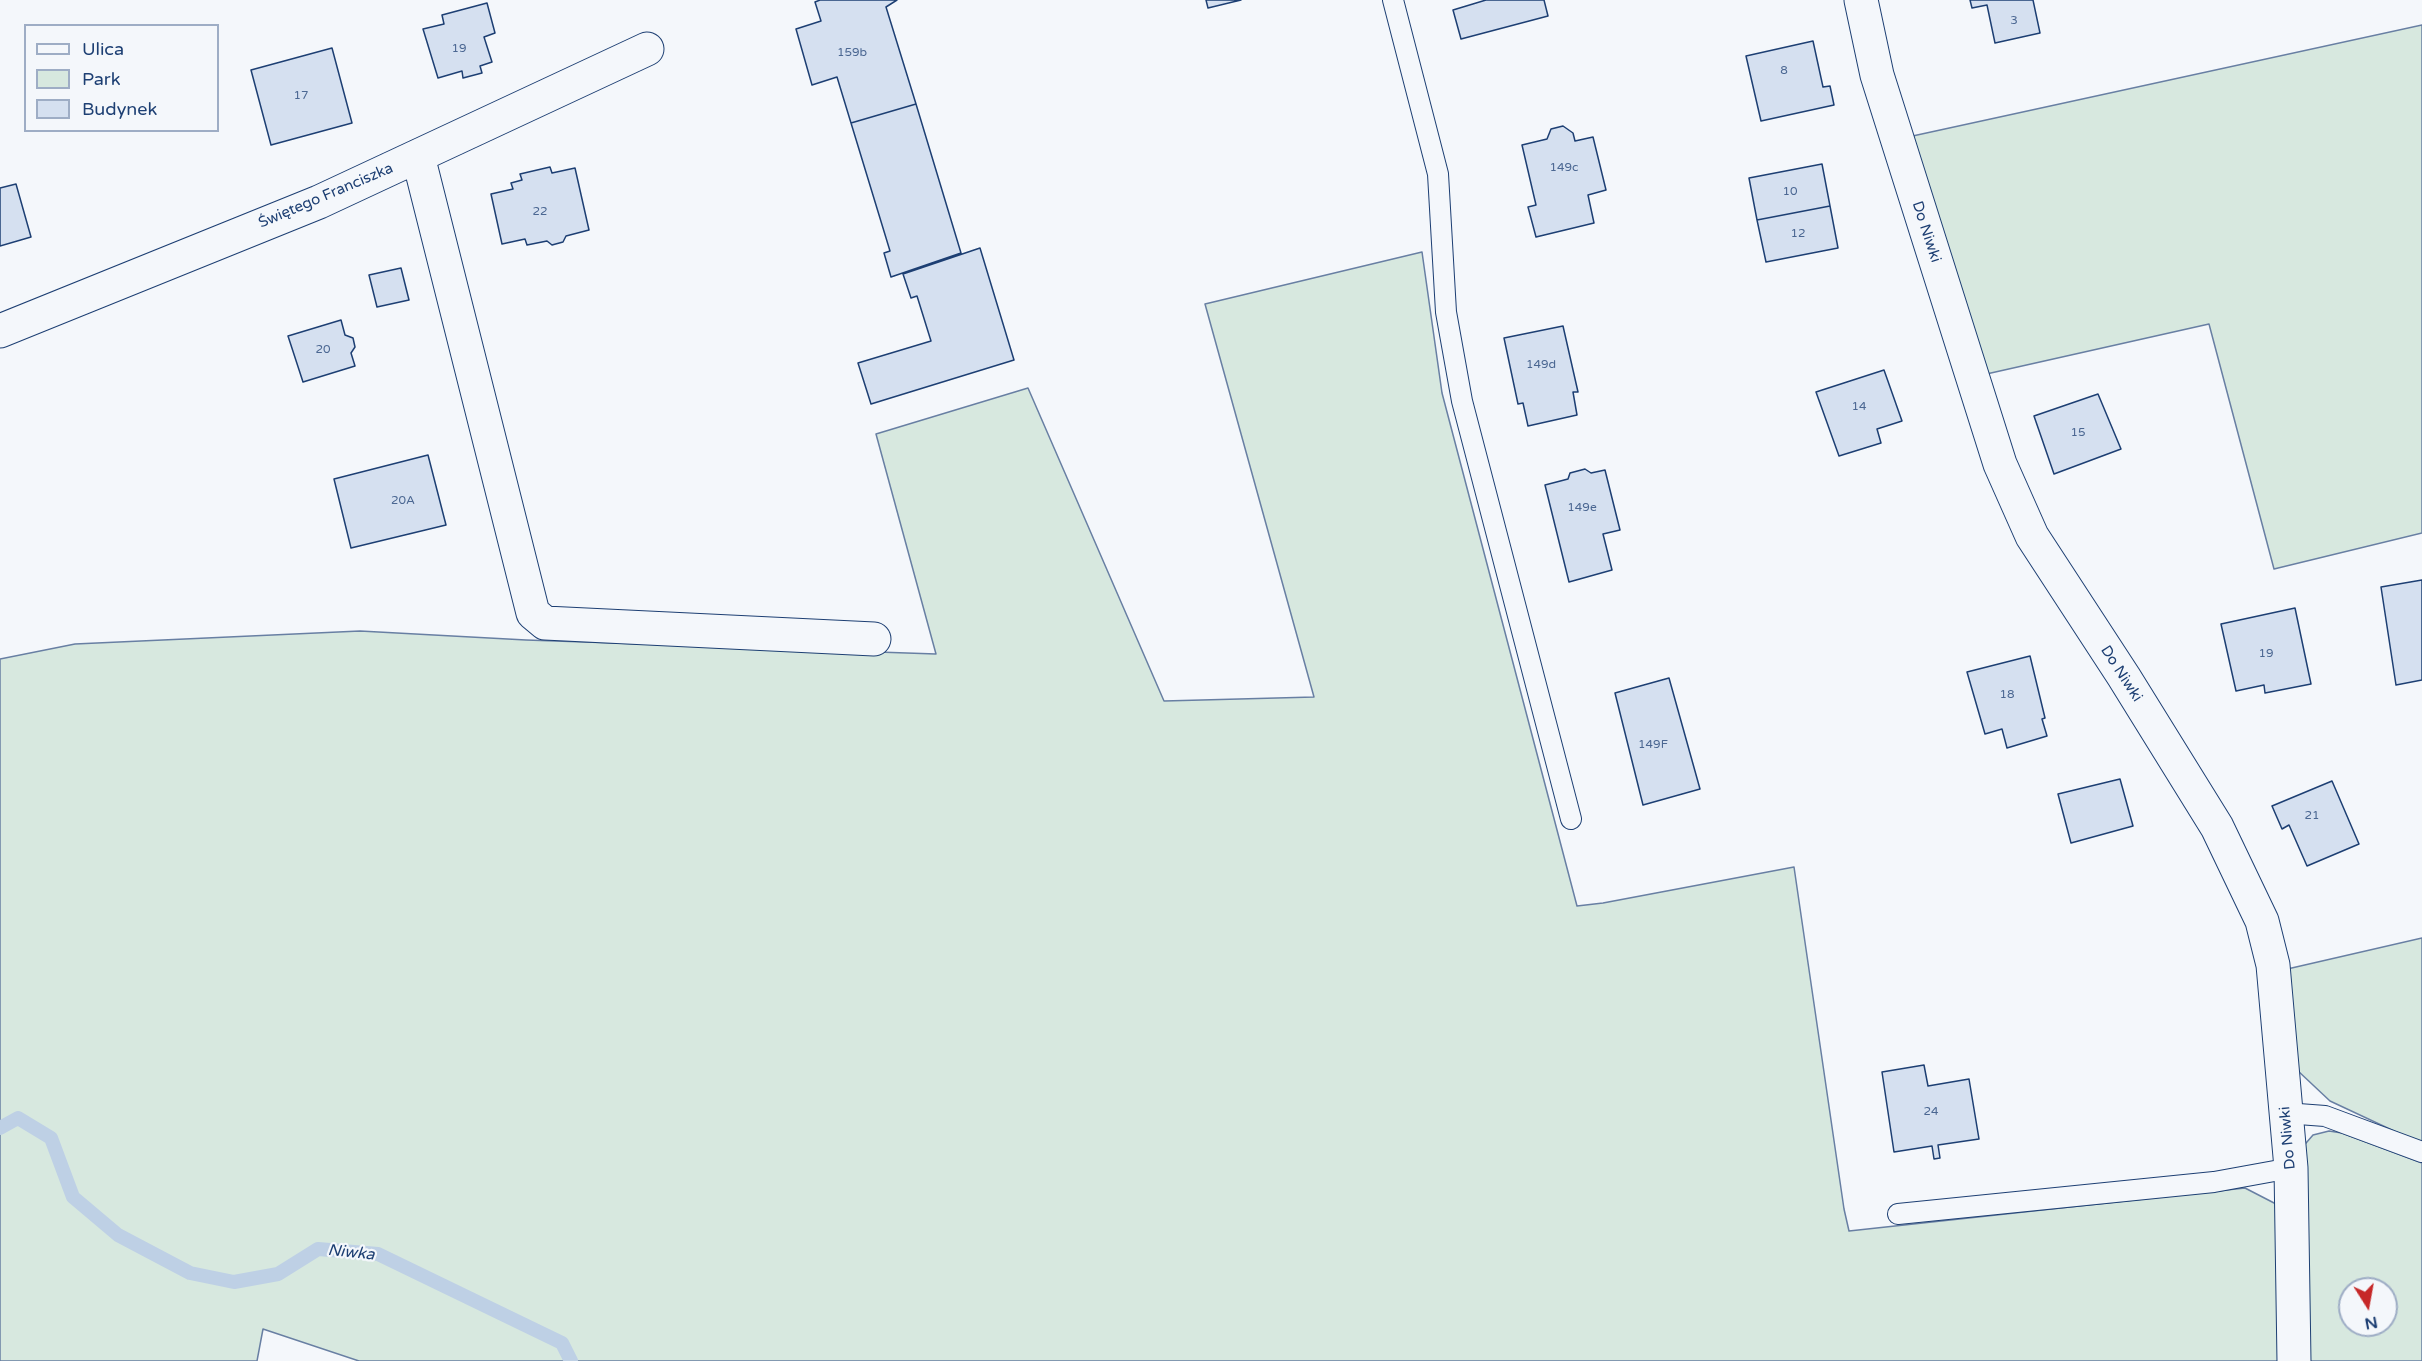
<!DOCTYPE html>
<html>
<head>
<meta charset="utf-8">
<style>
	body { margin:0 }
	#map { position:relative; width:2422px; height:1361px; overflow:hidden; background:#f4f7fb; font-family:"Varela Round",sans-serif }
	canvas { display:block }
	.legend { position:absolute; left:24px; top:24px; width:195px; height:108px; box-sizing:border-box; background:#f4f7fb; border:2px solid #9eadc5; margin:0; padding:8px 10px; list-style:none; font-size:18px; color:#1d3f73 }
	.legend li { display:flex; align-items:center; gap:12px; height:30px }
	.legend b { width:30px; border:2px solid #9eadc5 }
	.north { position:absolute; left:2338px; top:1277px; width:60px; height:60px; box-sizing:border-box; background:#f4f7fb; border:2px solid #9eadc5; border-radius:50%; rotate:169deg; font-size:16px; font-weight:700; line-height:24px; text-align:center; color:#1d3f73 }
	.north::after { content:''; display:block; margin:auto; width:21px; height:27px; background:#c62828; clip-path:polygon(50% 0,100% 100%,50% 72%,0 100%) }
</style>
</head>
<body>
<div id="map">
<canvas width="2422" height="1361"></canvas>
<ul class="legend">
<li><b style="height:8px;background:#f4f7fb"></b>Ulica</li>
<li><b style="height:16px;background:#d7e8df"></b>Park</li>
<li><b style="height:16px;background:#d5e0f0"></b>Budynek</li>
</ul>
<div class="north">N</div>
</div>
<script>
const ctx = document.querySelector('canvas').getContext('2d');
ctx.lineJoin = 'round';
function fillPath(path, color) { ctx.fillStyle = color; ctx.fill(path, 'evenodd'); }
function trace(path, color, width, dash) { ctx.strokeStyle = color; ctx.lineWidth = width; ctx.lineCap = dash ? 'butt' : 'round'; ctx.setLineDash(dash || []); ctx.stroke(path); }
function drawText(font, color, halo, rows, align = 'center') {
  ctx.font = font + ' "Varela Round",sans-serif'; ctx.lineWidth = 4.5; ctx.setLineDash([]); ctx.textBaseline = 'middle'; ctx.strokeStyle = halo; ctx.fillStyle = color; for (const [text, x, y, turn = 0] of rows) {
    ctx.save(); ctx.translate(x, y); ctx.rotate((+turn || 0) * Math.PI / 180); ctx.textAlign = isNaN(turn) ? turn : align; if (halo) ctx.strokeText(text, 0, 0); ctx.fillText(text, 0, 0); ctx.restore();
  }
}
const green = new Path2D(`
	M 2422,25 L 2422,533 L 2274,569 L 2209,324 L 1982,375 L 1908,137 Z
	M 1422,252 L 1442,393 L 1577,906 L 1603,903 L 1794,867 L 1844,1209 L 1849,1231 L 2245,1188 L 2276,1204 L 2280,1361 L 359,1361 L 263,1329 L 257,1361 L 0,1361 L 0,659 L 75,644 L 360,631 L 526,640 L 936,654 L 876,434 L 1028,388 L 1164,701 L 1314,697 L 1205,304 Z
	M 2422,938 L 2422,1144 L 2330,1101 L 2297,1070 L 2283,970 Z
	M 2329,1131 L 2342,1133 L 2422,1163 L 2422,1361 L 2302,1361 L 2300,1150 L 2313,1135 ZM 2350,1289 L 2386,1289 L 2386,1325 L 2350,1325 Z`);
fillPath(green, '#d7e8df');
trace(green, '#687fa3', 1.5);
trace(new Path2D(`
	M 0,1128 L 18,1118 L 51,1138 L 73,1197 L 118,1235 L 190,1273 L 234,1282 L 278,1274 L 318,1249 L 378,1254 L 562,1343 L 571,1361`), '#bed0e5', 14);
const building = new Path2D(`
	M 820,0 L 897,0 L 886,7 L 916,104 L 851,123 L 837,77 L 812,85 L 796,29 L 821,21 L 815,2 Z
	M 1206,0 L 1241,0 L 1208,8 Z
	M 1486,0 L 1544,0 L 1548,16 L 1461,39 L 1453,10 Z
	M 1970,0 L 2033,0 L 2040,33 L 1995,43 L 1987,5 L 1972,8 Z
	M 487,3 L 495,33 L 484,37 L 492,62 L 480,66 L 482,73 L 463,78 L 462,71 L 438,78 L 423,29 L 444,24 L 442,15 Z
	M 1813,41 L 1823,87 L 1830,86 L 1834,105 L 1761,121 L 1746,56 Z
	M 332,48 L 352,123 L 271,145 L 251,70 Z
	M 916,104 L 961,253 L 891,277 L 884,253 L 890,251 L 851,123 Z
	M 1563,126 L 1573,133 L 1575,141 L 1593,137 L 1606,190 L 1588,195 L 1594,223 L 1536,237 L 1528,207 L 1536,205 L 1522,145 L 1547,139 L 1551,129 Z
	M 1822,164 L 1830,206 L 1757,220 L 1749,178 Z
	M 550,167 L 552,173 L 575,168 L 589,230 L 566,236 L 563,242 L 552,245 L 547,241 L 527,245 L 525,239 L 502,244 L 491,194 L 513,189 L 511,183 L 522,180 L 520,174 Z
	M 16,184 L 31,237 L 0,246 L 0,188 Z
	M 1830,206 L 1838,248 L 1766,262 L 1757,220 Z
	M 980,248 L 1014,360 L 871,404 L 858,363 L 931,341 L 917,296 L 911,298 L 903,274 Z
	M 401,268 L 409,300 L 377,307 L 369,275 Z
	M 341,320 L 345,335 L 353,338 L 355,347 L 351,353 L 355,366 L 303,382 L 288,336 Z
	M 1563,326 L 1578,392 L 1573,392 L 1577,415 L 1528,426 L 1523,403 L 1518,404 L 1504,338 Z
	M 1884,370 L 1902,421 L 1877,429 L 1881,443 L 1839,456 L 1816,392 Z
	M 2098,394 L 2121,449 L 2054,474 L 2034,416 Z
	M 428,455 L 446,525 L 351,548 L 334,479 Z
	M 1585,469 L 1591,473 L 1605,470 L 1620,530 L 1603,534 L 1612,570 L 1569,582 L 1545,485 L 1568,479 L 1570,473 Z
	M 2422,580 L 2422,680 L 2396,685 L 2381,587 Z
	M 2295,608 L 2311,684 L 2265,693 L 2264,685 L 2236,691 L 2221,624 Z
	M 2030,656 L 2045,718 L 2042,719 L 2047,736 L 2007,748 L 2002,729 L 1985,734 L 1967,672 Z
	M 1669,678 L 1700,789 L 1643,805 L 1615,693 Z
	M 2120,779 L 2133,826 L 2071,843 L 2058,794 Z
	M 2332,781 L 2359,844 L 2307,866 L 2289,825 L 2282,829 L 2272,806 Z
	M 1924,1065 L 1928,1086 L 1969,1079 L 1979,1139 L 1938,1145 L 1940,1158 L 1934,1159 L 1932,1146 L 1894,1152 L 1882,1072 Z`);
fillPath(building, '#d5e0f0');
trace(building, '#1d3f73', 1.5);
const service = new Path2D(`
	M 1393,0 L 1438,174 L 1446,312 L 1462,401 L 1571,819
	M 2285,1113 L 2325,1116 L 2422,1152
	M 1898,1214 L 2214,1182 L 2291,1168`);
const minor = new Path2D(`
	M 1861,0 L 1877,75 L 2000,464 L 2032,536 L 2124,677 L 2217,827 L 2262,921 L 2273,965 L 2291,1168 L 2294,1361
	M 418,156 L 533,613 L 545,623 L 874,639
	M 0,331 L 319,202 L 647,49`);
trace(service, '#1d3f73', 22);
trace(minor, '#1d3f73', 35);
trace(service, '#f4f7fb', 20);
trace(minor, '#f4f7fb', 33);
drawText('12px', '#4b6792', null, [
	["3",2014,21],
	["19",459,49],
	["159b",852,53],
	["8",1784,71],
	["17",301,96],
	["149c",1564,168],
	["10",1790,192],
	["22",540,212],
	["12",1798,234],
	["20",323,350],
	["149d",1541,365],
	["14",1859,407],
	["15",2078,433],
	["20A",403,501],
	["149e",1582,508],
	["19",2266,654],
	["18",2007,695],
	["149F",1653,745],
	["21",2312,816],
	["24",1931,1112]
]);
drawText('15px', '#1d3f73', '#f4f7fb', [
	["Świętego Franciszka",326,196,-23],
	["Do Niwki",1926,232,72],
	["Do Niwki",2121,674,57],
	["Do Niwki",2288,1138,-95]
]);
drawText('italic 16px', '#1d3f73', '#f4f7fb', [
	["Niwka",351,1253,6]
]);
</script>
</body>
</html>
